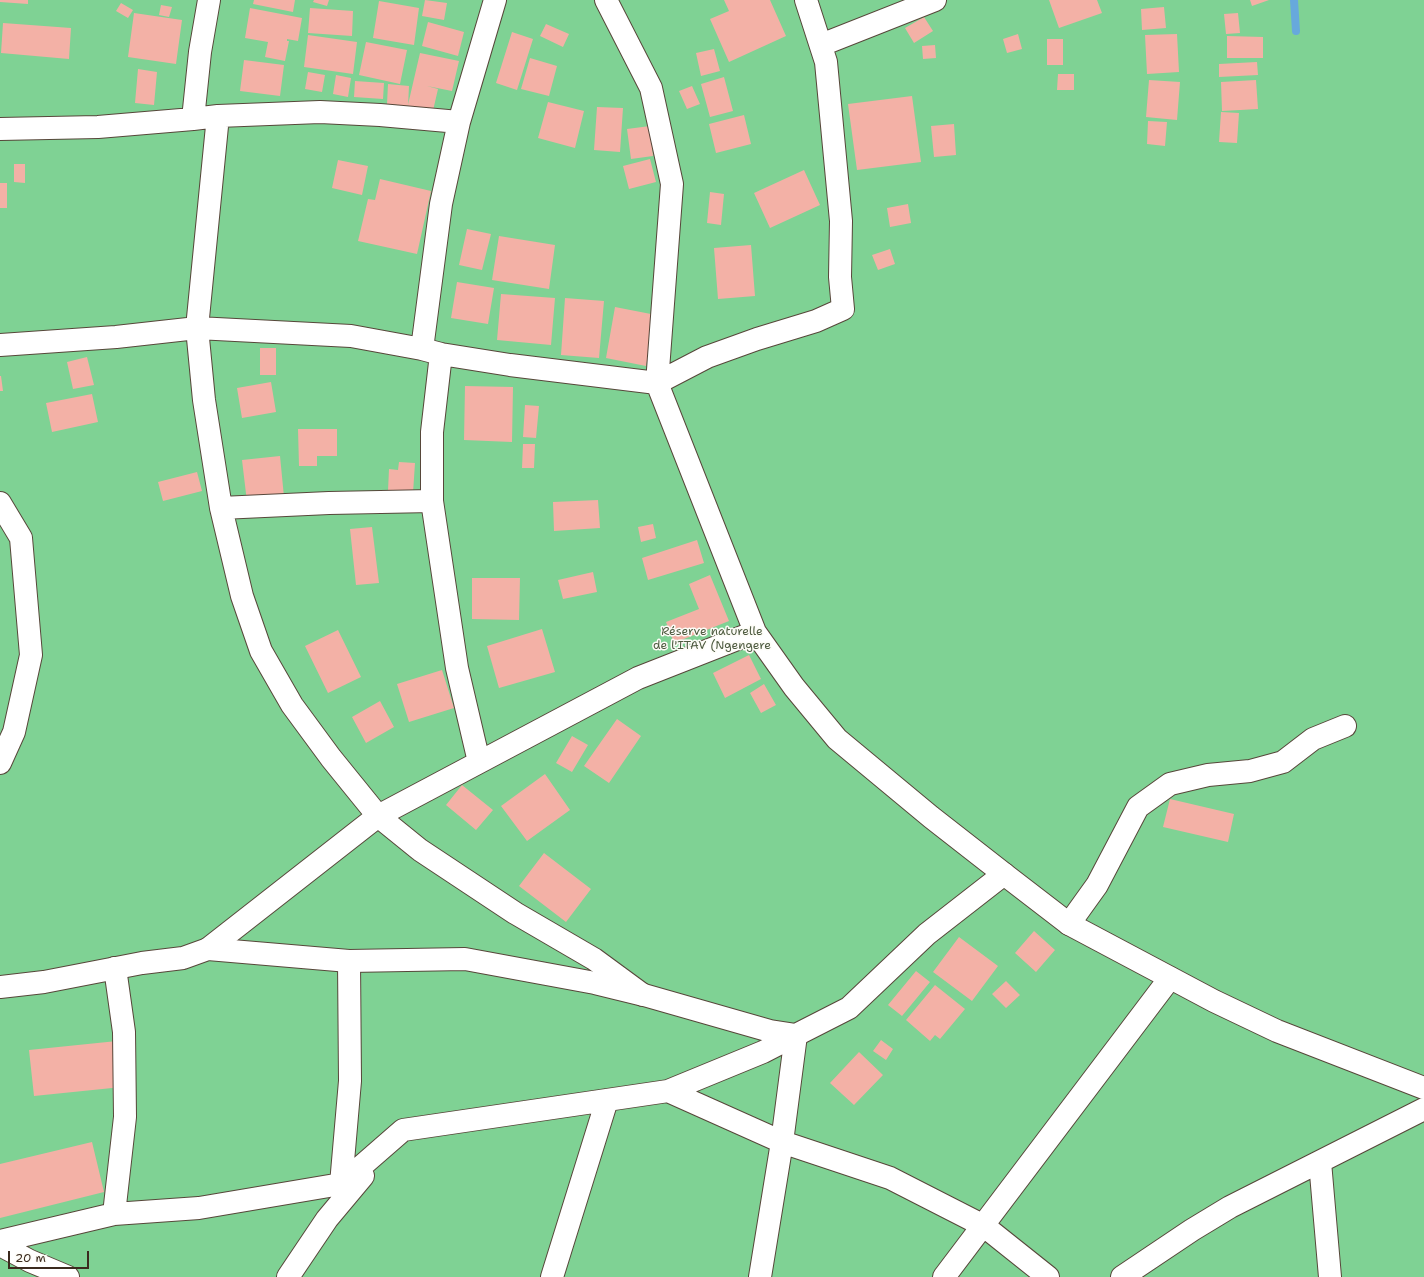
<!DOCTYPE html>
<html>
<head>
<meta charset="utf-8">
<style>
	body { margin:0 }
	#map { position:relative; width:1424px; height:1277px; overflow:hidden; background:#f6edda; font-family:"Shantell Sans",sans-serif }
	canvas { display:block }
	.scale { position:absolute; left:8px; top:1251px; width:81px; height:18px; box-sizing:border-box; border:2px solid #3b2a1e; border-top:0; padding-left:5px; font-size:12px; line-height:14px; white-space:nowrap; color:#3b2a1e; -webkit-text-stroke:3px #fdfcf7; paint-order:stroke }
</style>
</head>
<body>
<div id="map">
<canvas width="1424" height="1277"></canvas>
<div class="scale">20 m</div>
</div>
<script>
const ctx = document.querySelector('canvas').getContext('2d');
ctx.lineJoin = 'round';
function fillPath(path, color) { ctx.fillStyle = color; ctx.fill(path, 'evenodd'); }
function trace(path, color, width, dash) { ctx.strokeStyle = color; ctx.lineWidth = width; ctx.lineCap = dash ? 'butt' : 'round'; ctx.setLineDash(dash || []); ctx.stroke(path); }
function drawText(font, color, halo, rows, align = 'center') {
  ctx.font = font + ' "Shantell Sans",sans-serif'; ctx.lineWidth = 3; ctx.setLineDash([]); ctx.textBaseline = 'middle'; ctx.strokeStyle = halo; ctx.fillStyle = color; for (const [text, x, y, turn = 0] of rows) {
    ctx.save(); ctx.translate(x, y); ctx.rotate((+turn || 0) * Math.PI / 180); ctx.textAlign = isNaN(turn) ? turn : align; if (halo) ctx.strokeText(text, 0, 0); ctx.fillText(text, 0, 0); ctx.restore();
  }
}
fillPath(new Path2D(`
	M 0,0 L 1424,0 L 1424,1277 L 0,1277 Z`), '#7fd294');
trace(new Path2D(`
	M 1294,0 L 1296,31`), '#67a9dc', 8);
fillPath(new Path2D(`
	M 0,0 L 28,0 L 28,4 L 0,2 Z
	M 254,0 L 295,0 L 293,12 L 253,4 Z
	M 314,0 L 329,0 L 327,6 L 313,2 Z
	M 425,0 L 447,3 L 444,20 L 422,16 Z
	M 724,0 L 770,0 L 786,36 L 729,62 L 710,19 L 729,11 Z
	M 1049,0 L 1097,0 L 1102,13 L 1059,28 Z
	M 1250,0 L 1269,0 L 1252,6 Z
	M 379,1 L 419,8 L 414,45 L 373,38 Z
	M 121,3 L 133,10 L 128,18 L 116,11 Z
	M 161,5 L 172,7 L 169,17 L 159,15 Z
	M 1164,7 L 1166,28 L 1142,30 L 1141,9 Z
	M 250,8 L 302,18 L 298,41 L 287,39 L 287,41 L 289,41 L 285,61 L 265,57 L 268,42 L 245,38 Z
	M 310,8 L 353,11 L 352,36 L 308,33 Z
	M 134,13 L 182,20 L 176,64 L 128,57 Z
	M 1238,13 L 1240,33 L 1226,34 L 1224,14 Z
	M 924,17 L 933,31 L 914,43 L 905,28 Z
	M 428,22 L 464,32 L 458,56 L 422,46 Z
	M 3,23 L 71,28 L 69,59 L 1,53 Z
	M 546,24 L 569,34 L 563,47 L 540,36 Z
	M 512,32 L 533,39 L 517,90 L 496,83 Z
	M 1018,34 L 1022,49 L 1007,53 L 1003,39 Z
	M 1177,34 L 1179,72 L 1147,74 L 1145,35 Z
	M 308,35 L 357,42 L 353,74 L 304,67 Z
	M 1227,36 L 1263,37 L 1263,58 L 1227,58 Z
	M 1047,39 L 1063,39 L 1063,65 L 1047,65 Z
	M 366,42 L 407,50 L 400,84 L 359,75 Z
	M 935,45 L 936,58 L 923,59 L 922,46 Z
	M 714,49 L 720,71 L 701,76 L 696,53 Z
	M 420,53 L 459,61 L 452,91 L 427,86 L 438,89 L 432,115 L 407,109 Z
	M 530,58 L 557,66 L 549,96 L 521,89 Z
	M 244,60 L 284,65 L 280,96 L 240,91 Z
	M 1257,62 L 1258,75 L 1219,77 L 1219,64 Z
	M 138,69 L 157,72 L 154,105 L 135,103 Z
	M 308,72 L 325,75 L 322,92 L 305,89 Z
	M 1058,74 L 1074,74 L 1074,90 L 1057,90 Z
	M 336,75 L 351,78 L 348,97 L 333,94 Z
	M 724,77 L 733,111 L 710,117 L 701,84 Z
	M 1149,80 L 1180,82 L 1177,120 L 1146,117 Z
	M 1256,80 L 1258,109 L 1222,111 L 1221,82 Z
	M 355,81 L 384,83 L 383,99 L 354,97 Z
	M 388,84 L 409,86 L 408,106 L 387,104 Z
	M 692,86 L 700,104 L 687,109 L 679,91 Z
	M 912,96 L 921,162 L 857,170 L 848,104 Z
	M 548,102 L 584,111 L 575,148 L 538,138 Z
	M 597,107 L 623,108 L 620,152 L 594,150 Z
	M 1221,112 L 1239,113 L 1237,143 L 1219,142 Z
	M 744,115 L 751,144 L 716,153 L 709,124 Z
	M 1148,121 L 1167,122 L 1165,146 L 1147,144 Z
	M 954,124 L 956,155 L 934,157 L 931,126 Z
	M 650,126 L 653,156 L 631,159 L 627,129 Z
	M 650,159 L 656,182 L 629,189 L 623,166 Z
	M 338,160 L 368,166 L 362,195 L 332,188 Z
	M 14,164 L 25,164 L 25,183 L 14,182 Z
	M 804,170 L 820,205 L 770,228 L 754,193 Z
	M 380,179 L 431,191 L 417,254 L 358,241 L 368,199 L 375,200 Z
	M 0,183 L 7,183 L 7,208 L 0,208 Z
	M 710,192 L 724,194 L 721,225 L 707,223 Z
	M 908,204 L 911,223 L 890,227 L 887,208 Z
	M 467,229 L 491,234 L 482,270 L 459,265 Z
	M 499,236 L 555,245 L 549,289 L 492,280 Z
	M 751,245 L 755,296 L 718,299 L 714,248 Z
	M 890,249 L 895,264 L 878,270 L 872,255 Z
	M 457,282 L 494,288 L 488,324 L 451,318 Z
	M 501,294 L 555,298 L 551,345 L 497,340 Z
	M 565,298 L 604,301 L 599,358 L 561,355 Z
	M 615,307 L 656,315 L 646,366 L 606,358 Z
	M 260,348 L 276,348 L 276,375 L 260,375 Z
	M 87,357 L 94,385 L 73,389 L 67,362 Z
	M 0,376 L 1,376 L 3,391 L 0,391 Z
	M 271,382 L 276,412 L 242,418 L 237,388 Z
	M 465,386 L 513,387 L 512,442 L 464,440 Z
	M 92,394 L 98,422 L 52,432 L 46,403 Z
	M 525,405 L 539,406 L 536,438 L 523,437 Z
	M 298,429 L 337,429 L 337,456 L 317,456 L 317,466 L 299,466 Z
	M 523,444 L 535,444 L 534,468 L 522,468 Z
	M 280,456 L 284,497 L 247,502 L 242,460 Z
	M 399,462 L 415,463 L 413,493 L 388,491 L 389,469 L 398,470 Z
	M 197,472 L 202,491 L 163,501 L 158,482 Z
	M 598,500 L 600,528 L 554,531 L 553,502 Z
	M 653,524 L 656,538 L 641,542 L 638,527 Z
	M 372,527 L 379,583 L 356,585 L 350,529 Z
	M 697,540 L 704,563 L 648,580 L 642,558 Z
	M 593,572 L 597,592 L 563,599 L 558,580 Z
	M 710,575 L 729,621 L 674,643 L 666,622 L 699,609 L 689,584 Z
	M 472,578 L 520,578 L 519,620 L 472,619 Z
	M 542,629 L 555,672 L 499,688 L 487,646 Z
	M 338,630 L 361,677 L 328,693 L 305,646 Z
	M 749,655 L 761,679 L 725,698 L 713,673 Z
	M 442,670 L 454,708 L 409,722 L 397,684 Z
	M 764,684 L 776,705 L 761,713 L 750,693 Z
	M 380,701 L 394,727 L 366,743 L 352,717 Z
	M 617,719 L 641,736 L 609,783 L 584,766 Z
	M 572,736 L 588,745 L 572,772 L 556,763 Z
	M 545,774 L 570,810 L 527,841 L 501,806 Z
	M 462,785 L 493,810 L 476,830 L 446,805 Z
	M 1170,799 L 1234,814 L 1228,842 L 1163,827 Z
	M 544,853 L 591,889 L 566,922 L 519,886 Z
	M 1034,931 L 1055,950 L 1036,972 L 1015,953 Z
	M 959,937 L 998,966 L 972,1001 L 933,972 Z
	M 916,971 L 930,982 L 902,1016 L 888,1005 Z
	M 1006,981 L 1020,995 L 1006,1008 L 992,994 Z
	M 935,985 L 965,1009 L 940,1039 L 935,1035 L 930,1041 L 906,1020 Z
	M 881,1040 L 893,1049 L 886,1060 L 873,1051 Z
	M 117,1041 L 122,1087 L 34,1096 L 29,1050 Z
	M 859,1052 L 883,1075 L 854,1105 L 830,1083 Z
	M 92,1142 L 104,1192 L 0,1218 L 0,1164 Z`), '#f3b1a6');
const minor = new Path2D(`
	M 209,0 L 200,52 L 193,119 L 218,116 L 320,112 L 380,115 L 459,122
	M 606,0 L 651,88 L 672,184 L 657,383 L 755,632 L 794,687 L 837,739 L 931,817 L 1004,874
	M 821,45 L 935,0
	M 218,116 L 197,328 L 204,400 L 221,508 L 242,596 L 261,651 L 292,705 L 331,758 L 378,816 L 420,850 L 515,913 L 594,959 L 643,995
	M 0,129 L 98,127 L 193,119
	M 0,345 L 116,337 L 197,328 L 351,336 L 422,349 L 441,354 L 510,365 L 657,383 L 707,357 L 757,339 L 816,321 L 843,309 L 840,277 L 841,221 L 826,62 L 806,0
	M 422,349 L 441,204 L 459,122 L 495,0
	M 441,354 L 432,432 L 432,501 L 457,668 L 479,762
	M 0,503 L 21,538 L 31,655 L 14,732 L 0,763
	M 221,508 L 329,503 L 432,501
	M 1069,924 L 1097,885 L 1138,807 L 1170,784 L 1208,775 L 1250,771 L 1283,762 L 1313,739 L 1345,726
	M 208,949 L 378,816 L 638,678 L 755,632
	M 668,1091 L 782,1142 L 890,1178 L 984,1226 L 1048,1277
	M 1320,1162 L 1330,1277
	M 341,1184 L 350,1081 L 349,961
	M 114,1214 L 125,1117 L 124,1032 L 115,968
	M 0,1241 L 114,1214 L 199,1208 L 341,1184 L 403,1130 L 668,1091 L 763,1052 L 796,1035
	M 0,1245 L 30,1261 L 68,1277
	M 288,1277 L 327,1219 L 363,1176
	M 552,1277 L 607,1100
	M 760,1277 L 782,1142 L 796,1035
	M 944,1277 L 1170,978
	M 1122,1277 L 1192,1230 L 1230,1207 L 1424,1109`);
const tertiary = new Path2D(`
	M 0,987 L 44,982 L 142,963 L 183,958 L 208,949 L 349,961 L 465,959 L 595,983 L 644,995 L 770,1031 L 796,1035 L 849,1008 L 927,934 L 1004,874 L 1069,924 L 1214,1001 L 1277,1031 L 1424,1088`);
trace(minor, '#57473a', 24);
trace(tertiary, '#57473a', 24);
trace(minor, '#fff', 22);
trace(tertiary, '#fff', 22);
drawText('12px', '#4f5c41', '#fdfcf7', [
	["Réserve naturelle",712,632],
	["de l'ITAV (Ngengere",712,646]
]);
</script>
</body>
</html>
